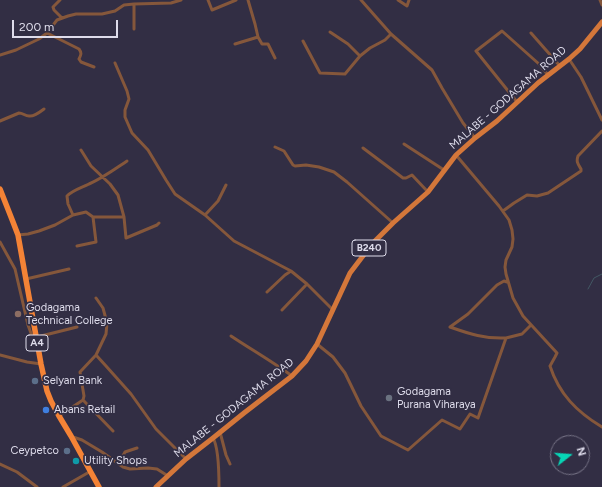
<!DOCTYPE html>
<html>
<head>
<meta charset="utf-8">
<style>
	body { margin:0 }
	#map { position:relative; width:602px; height:487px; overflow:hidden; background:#322e44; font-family:Figtree,sans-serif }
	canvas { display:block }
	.north { position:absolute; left:550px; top:435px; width:40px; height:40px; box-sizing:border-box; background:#322e44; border:1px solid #777487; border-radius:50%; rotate:73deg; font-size:11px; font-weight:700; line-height:16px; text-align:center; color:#dedceb }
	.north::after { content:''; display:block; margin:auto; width:14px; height:18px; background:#07d5b6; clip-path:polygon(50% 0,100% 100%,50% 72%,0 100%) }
	.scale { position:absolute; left:12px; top:20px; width:106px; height:18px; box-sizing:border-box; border:2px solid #dedceb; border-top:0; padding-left:5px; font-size:12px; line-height:14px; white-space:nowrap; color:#dedceb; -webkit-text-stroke:3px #322e44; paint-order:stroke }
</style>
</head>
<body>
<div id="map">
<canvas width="602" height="487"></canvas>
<div class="north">N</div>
<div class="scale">200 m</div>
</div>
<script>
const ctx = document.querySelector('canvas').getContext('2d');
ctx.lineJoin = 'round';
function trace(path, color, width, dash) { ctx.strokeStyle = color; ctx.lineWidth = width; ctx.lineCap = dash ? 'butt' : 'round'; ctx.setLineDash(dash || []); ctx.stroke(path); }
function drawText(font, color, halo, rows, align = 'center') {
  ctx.font = font + ' Figtree,sans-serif'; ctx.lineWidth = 3.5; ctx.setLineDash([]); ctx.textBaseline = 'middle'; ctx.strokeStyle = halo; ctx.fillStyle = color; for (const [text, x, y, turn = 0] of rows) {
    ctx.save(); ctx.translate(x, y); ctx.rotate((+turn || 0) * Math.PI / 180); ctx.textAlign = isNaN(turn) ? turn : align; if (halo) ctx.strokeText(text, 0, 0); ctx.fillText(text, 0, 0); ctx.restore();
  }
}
trace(new Path2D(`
	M 588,289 L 594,278 L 602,274`), '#435864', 1);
trace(new Path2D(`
	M 60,0 L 53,7 L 54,10 L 62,18
	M 208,0 L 212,10 L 236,0
	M 248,0 L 255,24 L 258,37 L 262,44 L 268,44 L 275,58
	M 361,0 L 391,34 L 432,70 L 442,88 L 463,123 L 475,138
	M 398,0 L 407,6 L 409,0
	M 600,0 L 602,5
	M 134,4 L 134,29
	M 330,32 L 348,44 L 360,56 L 370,48 L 385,40 L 391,34
	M 47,33 L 79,49 C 82,53 81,55 79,59 L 81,62 L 94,67
	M 531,33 L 560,66
	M 303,41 L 320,73 L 345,74 L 360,56
	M 235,44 L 258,37
	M 0,55 L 16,50 L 39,39 L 47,33 L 57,20 L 68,16 L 76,14 L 102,14 L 115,11 L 124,5 L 134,4 L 171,3 L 181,0
	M 569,59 L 581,77 L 602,120
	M 115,63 L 127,91 L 129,99 L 125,110 L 125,117 L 132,133 L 148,150 L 166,180 L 175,194 L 205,215 L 234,241 L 291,271 L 307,284 L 333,310
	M 517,102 L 476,51 L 502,31 L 539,64 L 548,75
	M 0,121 L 19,113 C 23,113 25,116 29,116 C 34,117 40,112 44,109
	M 404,144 L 444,170
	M 275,147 L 284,151 L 293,165 L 295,166 L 306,165 L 319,167 L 334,172 L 347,182 L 393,223
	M 363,148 L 403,178 L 406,178 L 412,175 L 428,192
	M 81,150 L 91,166 L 110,184 L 118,195 L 124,217
	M 456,155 L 499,206 L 509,220 L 512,230 L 513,239 L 512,247 L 506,260 L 505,267 L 506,274 L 513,298 L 523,316 L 557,353 L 555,357 L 550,366 C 559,394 577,412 602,427
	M 503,211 L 514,203 L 527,195 L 537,196 L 548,193 L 581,171 L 581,169 C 578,164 576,162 578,156 L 602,131
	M 73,215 L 68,204 L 67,196 C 73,190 81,188 89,184 C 103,178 115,169 127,161
	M 205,215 L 218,201 L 226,185
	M 93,217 L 124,217 L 126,238 L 157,225 L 159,223
	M 18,235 L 28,234 L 39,231 L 55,225 L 73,215 L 86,212 L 93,217 L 96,242 L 77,246
	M 0,242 L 15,269 L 28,325 L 36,347
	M 26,279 L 69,269
	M 267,292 L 285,275 L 291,271
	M 282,310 L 307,284
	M 231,336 C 252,350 273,362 292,376
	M 37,337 L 77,327
	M 506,338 C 484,339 470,334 450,327 L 468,314 L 497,285 L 504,281 L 507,282
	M 317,344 L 333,357 L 345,373 L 361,406 L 381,436 L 408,450 L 442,420 L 460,429 L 470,414 L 478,418 L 506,338 L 522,334 L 531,325
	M 0,355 L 27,362 L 41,364
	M 96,355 L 106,366 L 131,394 L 156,429 L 186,459
	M 83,400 L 113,431
	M 59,416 L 83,400 L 84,396 L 80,372 L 96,355 L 106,334 L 107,323 L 103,308 L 96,298
	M 220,432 L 226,455 L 230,464
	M 73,437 L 82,440 L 102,452 L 123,467 L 130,469 L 148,468 L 157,469 L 168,476
	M 213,438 C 219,448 219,474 219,487
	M 119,463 L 125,452 L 137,448
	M 0,464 L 17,472 L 37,487
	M 63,487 L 91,471`), '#85573b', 3);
trace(new Path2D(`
	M 156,487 L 186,459 L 213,438 L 244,413 L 292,376 L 306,361 L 317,344 L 350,273 L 372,244 L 393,223 L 428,192 L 456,155 L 475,138 L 497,121 L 538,83 L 569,59 L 580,49 L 602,22`), '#d4773a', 5);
trace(new Path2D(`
	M 0,189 L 13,222 L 18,235 L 41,364 L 47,391 L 51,401 L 59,416 L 71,436 L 99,487`), '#f48336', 5.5);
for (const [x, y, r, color] of [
	[18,314,4,"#8d6e63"],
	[35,381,4,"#5c6f8a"],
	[389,398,4,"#6b7280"],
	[46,410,4,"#3f7fe0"],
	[67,451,4,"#5c6f8a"],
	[76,461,4,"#0f9aa8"]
]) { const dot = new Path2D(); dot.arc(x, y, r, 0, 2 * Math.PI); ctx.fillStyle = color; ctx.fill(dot); trace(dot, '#322e44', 1.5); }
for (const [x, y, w] of [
	[369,248,34],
	[37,343,22]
]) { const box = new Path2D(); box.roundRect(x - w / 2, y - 8, w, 16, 3); ctx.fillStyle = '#322e44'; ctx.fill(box); trace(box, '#dedceb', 1); }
drawText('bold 10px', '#dedceb', null, [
	["B240",369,248],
	["A4",37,343]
]);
drawText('11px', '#dedceb', '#322e44', [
	["MALABE - GODAGAMA ROAD",508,98,-41],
	["MALABE - GODAGAMA ROAD",234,408,-39]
]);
drawText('11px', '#dedceb', '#322e44', [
	["Godagama",26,308],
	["Technical College",26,321],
	["Selyan Bank",43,381],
	["Godagama",397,392],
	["Purana Viharaya",397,405],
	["Abans Retail",54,410],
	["Ceypetco",59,451,"right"],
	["Utility Shops",84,461]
], 'left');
</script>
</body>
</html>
